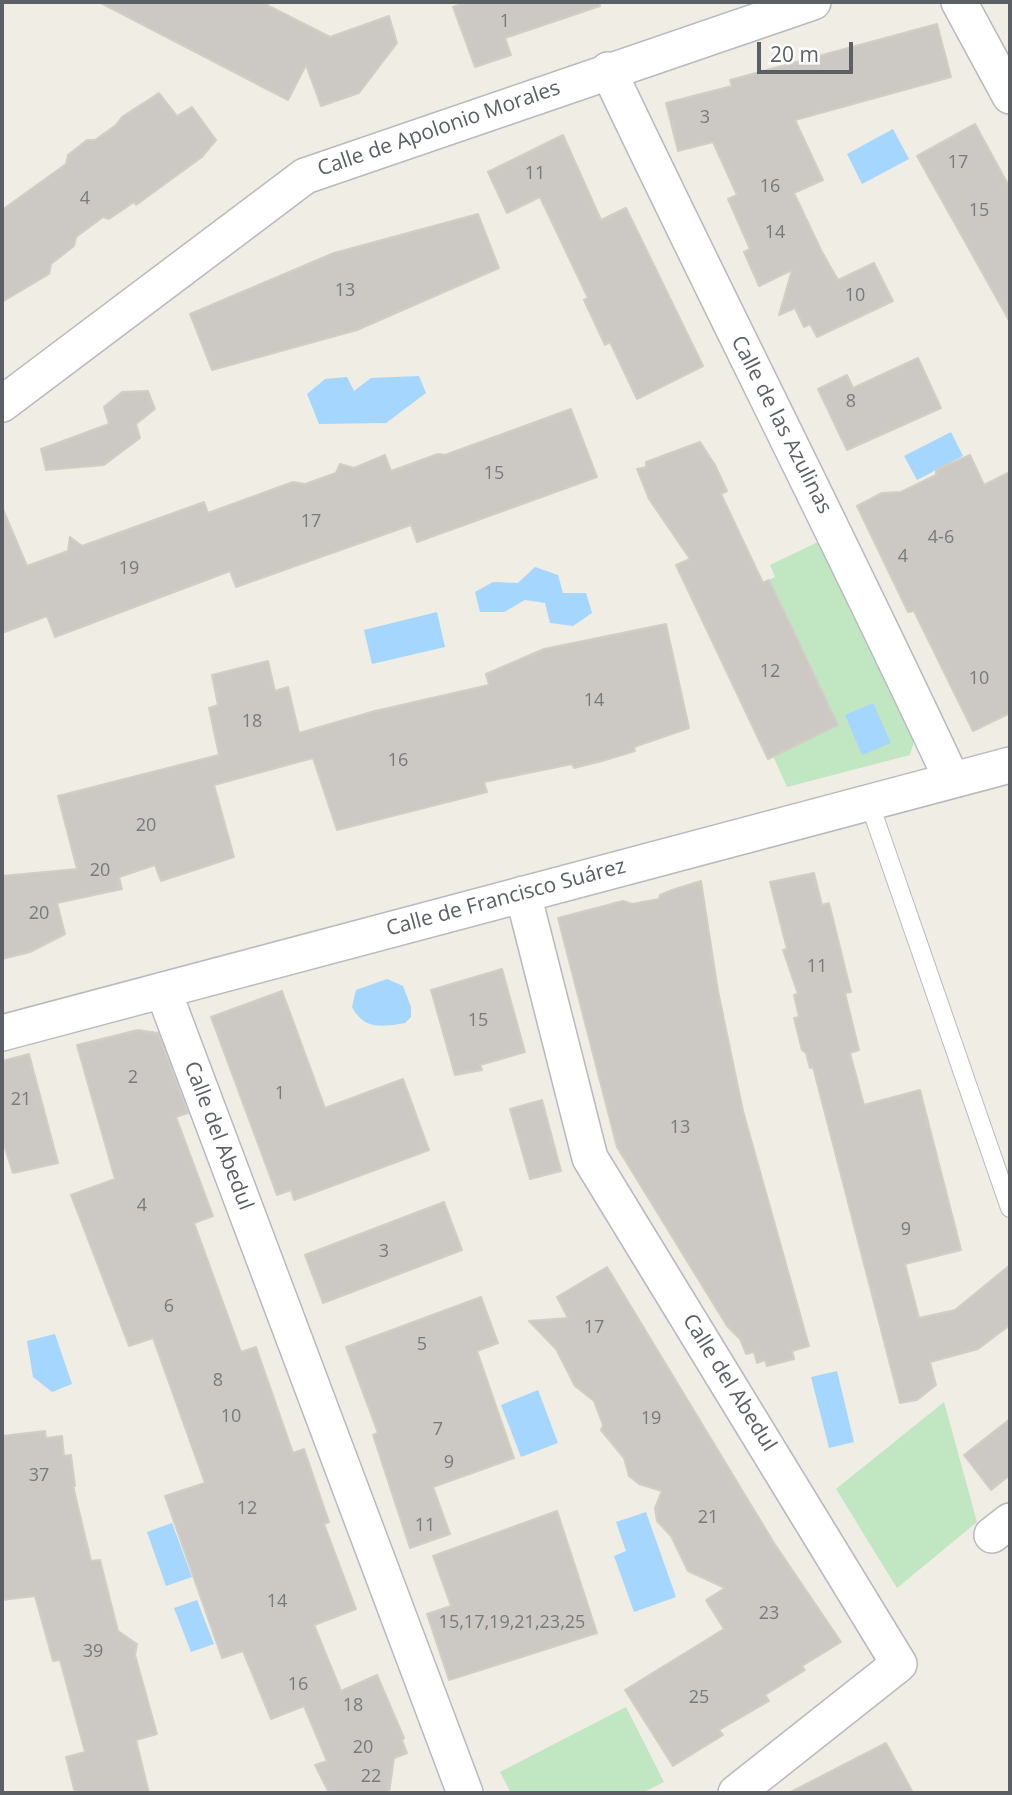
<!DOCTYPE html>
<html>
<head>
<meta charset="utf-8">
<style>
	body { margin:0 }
	#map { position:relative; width:1012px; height:1795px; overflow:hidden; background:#efede4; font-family:"Open Sans",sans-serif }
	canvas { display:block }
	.frame { position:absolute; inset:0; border:4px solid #5c6065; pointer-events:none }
	.scale { position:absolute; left:757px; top:42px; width:96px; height:32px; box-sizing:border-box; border:4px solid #5c6065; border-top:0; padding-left:9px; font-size:21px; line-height:24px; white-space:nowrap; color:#5c6065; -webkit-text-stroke:5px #fff; paint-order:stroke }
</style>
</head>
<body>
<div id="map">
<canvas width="1012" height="1795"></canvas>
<div class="frame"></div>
<div class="scale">20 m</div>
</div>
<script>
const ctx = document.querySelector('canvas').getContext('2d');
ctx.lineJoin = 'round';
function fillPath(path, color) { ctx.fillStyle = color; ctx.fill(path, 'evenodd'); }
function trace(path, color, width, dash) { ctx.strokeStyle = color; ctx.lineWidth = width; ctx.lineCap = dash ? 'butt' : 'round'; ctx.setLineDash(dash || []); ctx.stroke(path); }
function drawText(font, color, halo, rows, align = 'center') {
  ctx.font = font + ' "Open Sans",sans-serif'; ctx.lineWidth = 6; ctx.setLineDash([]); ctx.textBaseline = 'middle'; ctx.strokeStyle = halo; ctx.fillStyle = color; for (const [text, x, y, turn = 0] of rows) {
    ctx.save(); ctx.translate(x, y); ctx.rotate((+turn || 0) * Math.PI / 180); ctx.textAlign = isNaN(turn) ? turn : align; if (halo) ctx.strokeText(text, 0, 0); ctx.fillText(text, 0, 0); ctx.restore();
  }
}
fillPath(new Path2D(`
	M 818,542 L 915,738 L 910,755 L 787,787 L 773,756 L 838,725 L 769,580 L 775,577 L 770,565 Z
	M 944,1402 L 977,1522 L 897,1588 L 836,1489 Z
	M 626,1707 L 664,1782 L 642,1793 L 511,1793 L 500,1772 Z`), '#c1e6c2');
fillPath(new Path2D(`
	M 893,129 L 909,159 L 862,184 L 847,154 Z
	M 419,376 L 426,393 L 386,423 L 319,424 L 307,394 L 325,379 L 347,377 L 354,391 L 371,378 Z
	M 951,432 L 963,456 L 917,480 L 904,456 Z
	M 535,567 L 558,575 L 563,593 L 586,593 L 592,613 L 573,626 L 550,623 L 545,603 L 525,600 L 504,612 L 480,612 L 475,592 L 493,582 L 518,583 Z
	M 437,612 L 445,647 L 372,664 L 364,630 Z
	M 873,703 L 891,743 L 862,755 L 845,715 Z
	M 387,979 L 403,986 L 411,1007 L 411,1017 L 405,1023 C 382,1027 364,1030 352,1007 L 356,990 Z
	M 55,1334 L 72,1384 L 52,1392 L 33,1377 L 27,1341 Z
	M 837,1371 L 854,1442 L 829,1448 L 811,1377 Z
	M 538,1390 L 558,1443 L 521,1457 L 501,1405 Z
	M 646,1512 L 676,1597 L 634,1612 L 614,1556 L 626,1551 L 616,1522 Z
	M 172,1523 L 192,1577 L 166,1586 L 147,1532 Z
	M 197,1600 L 214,1644 L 191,1652 L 174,1608 Z`), '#a5d6fe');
const building = new Path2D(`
	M 99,2 L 261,2 L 330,37 L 389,16 L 397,43 L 359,93 L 321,106 L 306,65 L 288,100 Z
	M 467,2 L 599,2 L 600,6 L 505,38 L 511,55 L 475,67 L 453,7 Z
	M 937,24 L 951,77 L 795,120 L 823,180 L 794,193 L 822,252 L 838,280 L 874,263 L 893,301 L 817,337 L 810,324 L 804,327 L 795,308 L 779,315 L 792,270 L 759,286 L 744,252 L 750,249 L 728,199 L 737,195 L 713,142 L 678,151 L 666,103 L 732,86 L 730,80 Z
	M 159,93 L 177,116 L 192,107 L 216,140 L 202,157 L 136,205 L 134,202 L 109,219 L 103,217 L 76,237 L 74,246 L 51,264 L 49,274 L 2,302 L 2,210 L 66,164 L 68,155 L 87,140 L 95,140 L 116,125 L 122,117 Z
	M 975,124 L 1010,188 L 1010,322 L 917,156 Z
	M 563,135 L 601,220 L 626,208 L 703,366 L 637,399 L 610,342 L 605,345 L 584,300 L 588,298 L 540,197 L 507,213 L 488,172 Z
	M 478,214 L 499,268 L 357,330 L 212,370 L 190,314 L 334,253 Z
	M 918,358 L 941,408 L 847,450 L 818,389 L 847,375 L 853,388 Z
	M 148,391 L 155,409 L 136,424 L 140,438 L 104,465 L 46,470 L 41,449 L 109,424 L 104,407 L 122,392 Z
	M 571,409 L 597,477 L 417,542 L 411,525 L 236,587 L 230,571 L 55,637 L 47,616 L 2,633 L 2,507 L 27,566 L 68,551 L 70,537 L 82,546 L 204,502 L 208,513 L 293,482 L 305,484 L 336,473 L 340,464 L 354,468 L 385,455 L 391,471 L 438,454 L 445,455 Z
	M 700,442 L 715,465 L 727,491 L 721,494 L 763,583 L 769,580 L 838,725 L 768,759 L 676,565 L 690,559 L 649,499 L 637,469 L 646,467 L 646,462 Z
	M 970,455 L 984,485 L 1010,472 L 1010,713 L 973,731 L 914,611 L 908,612 L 857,506 L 882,493 L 901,492 L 936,475 L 936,470 Z
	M 666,624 L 689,728 L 634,747 L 635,751 L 602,761 L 574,768 L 572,764 L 484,782 L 487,792 L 337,830 L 313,758 L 214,785 L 234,857 L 161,881 L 155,865 L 119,877 L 122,889 L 57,903 L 65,934 L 30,952 L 2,959 L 2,876 L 77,869 L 58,796 L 219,755 L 209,708 L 218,705 L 212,675 L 268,661 L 275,691 L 288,687 L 299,733 L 375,711 L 489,685 L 486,674 L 544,649 Z
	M 814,873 L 822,905 L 829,903 L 851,992 L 845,993 L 859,1050 L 850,1053 L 864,1105 L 920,1090 L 961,1250 L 905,1264 L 919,1318 L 955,1310 L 1010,1265 L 1010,1325 L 978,1349 L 930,1362 L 936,1385 L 917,1400 L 900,1403 L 813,1067 L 810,1068 L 806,1053 L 802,1050 L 794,1018 L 799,1017 L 794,995 L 798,994 L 783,950 L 787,949 L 770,882 Z
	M 701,881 L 718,991 L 743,1111 L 809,1346 L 792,1351 L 794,1359 L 767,1366 L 765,1360 L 757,1363 L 754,1352 L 746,1354 L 740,1339 L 727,1326 L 617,1147 L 558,918 L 623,901 L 632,904 L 659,899 L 660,895 L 672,890 Z
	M 502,969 L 525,1052 L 480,1065 L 482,1070 L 455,1075 L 431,990 Z
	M 282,991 L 325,1108 L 403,1079 L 429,1150 L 294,1200 L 291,1190 L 277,1195 L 211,1017 Z
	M 138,1030 L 158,1033 L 188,1113 L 176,1117 L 213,1216 L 194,1223 L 241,1352 L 256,1347 L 293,1453 L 304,1449 L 329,1522 L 324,1524 L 356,1609 L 314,1625 L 341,1691 L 377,1675 L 404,1738 L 402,1740 L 407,1753 L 394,1758 L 389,1793 L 329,1793 L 315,1765 L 327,1761 L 304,1706 L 271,1719 L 243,1651 L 222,1658 L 165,1496 L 205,1483 L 153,1338 L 129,1346 L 71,1195 L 115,1179 L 77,1045 Z
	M 29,1054 L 58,1163 L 13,1173 L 2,1139 L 2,1061 Z
	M 542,1100 L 561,1171 L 530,1179 L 510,1109 Z
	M 444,1202 L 462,1250 L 323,1303 L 305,1255 Z
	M 607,1267 L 774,1543 L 841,1642 L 802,1666 L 805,1670 L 765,1695 L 769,1701 L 719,1730 L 723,1735 L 673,1766 L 625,1690 L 724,1629 L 706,1600 L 725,1588 L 688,1571 L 671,1536 L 657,1521 L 655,1508 L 662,1491 L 639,1484 L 629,1476 L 624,1458 L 601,1430 L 603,1425 L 594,1401 L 575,1386 L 556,1349 L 529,1321 L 568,1318 L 557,1297 Z
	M 481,1297 L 498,1343 L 477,1351 L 514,1458 L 433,1487 L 450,1534 L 410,1548 L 373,1435 L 378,1433 L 346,1347 Z
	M 1010,1419 L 1010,1475 L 991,1490 L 964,1455 Z
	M 45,1431 L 46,1438 L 62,1436 L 64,1456 L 71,1455 L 75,1486 L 73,1486 L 91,1561 L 100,1560 L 118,1631 L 137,1644 L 135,1655 L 157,1734 L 136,1740 L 149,1793 L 75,1793 L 66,1757 L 85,1752 L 60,1660 L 53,1661 L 35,1596 L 2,1600 L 2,1436 Z
	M 557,1511 L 597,1633 L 449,1680 L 427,1614 L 451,1606 L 433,1556 Z
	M 886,1743 L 913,1793 L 789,1793 Z`);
fillPath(building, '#ccc9c4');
trace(building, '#d3cec3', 2);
const service = new Path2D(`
	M 869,802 L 1010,1208`);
const minor = new Path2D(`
	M 959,2 L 1010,96
	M 608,70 C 721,308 841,542 952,780
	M 2,404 L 305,176 L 813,2
	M 523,894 L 590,1158 L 899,1664 L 736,1793
	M 163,990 L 465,1793
	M 2,1033 L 1010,765
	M 992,1535 L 1010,1521`);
trace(service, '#b7babe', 20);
trace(minor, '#b7babe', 38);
trace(service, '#fff', 18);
trace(minor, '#fff', 35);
drawText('18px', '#787a7d', null, [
	["1",505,22],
	["3",705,118],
	["17",958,163],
	["11",535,174],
	["16",770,187],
	["4",85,199],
	["15",979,211],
	["14",775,233],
	["13",345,291],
	["10",855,296],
	["8",851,402],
	["15",494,474],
	["17",311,522],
	["4-6",941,538],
	["4",903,557],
	["19",129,569],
	["12",770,672],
	["10",979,679],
	["14",594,701],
	["18",252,722],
	["16",398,761],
	["20",146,826],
	["20",100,871],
	["20",39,914],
	["11",817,967],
	["15",478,1021],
	["2",133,1078],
	["1",280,1094],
	["21",21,1100],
	["13",680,1128],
	["4",142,1206],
	["9",906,1230],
	["3",384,1252],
	["6",169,1307],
	["17",594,1328],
	["5",422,1345],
	["8",218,1381],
	["10",231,1417],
	["19",651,1419],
	["7",438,1430],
	["9",449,1463],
	["37",39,1476],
	["12",247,1509],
	["21",708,1518],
	["11",425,1526],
	["14",277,1602],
	["23",769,1614],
	["15,17,19,21,23,25",512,1623],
	["39",93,1652],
	["16",298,1685],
	["25",699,1698],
	["18",353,1706],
	["20",363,1748],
	["22",371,1777]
]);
drawText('21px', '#5c6065', '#fff', [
	["Calle de Apolonio Morales",439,129,-19],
	["Calle de las Azulinas",781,425,63],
	["Calle de Francisco Suárez",506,898,-15],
	["Calle del Abedul",218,1136,69],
	["Calle del Abedul",729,1383,58]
]);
</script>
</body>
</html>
